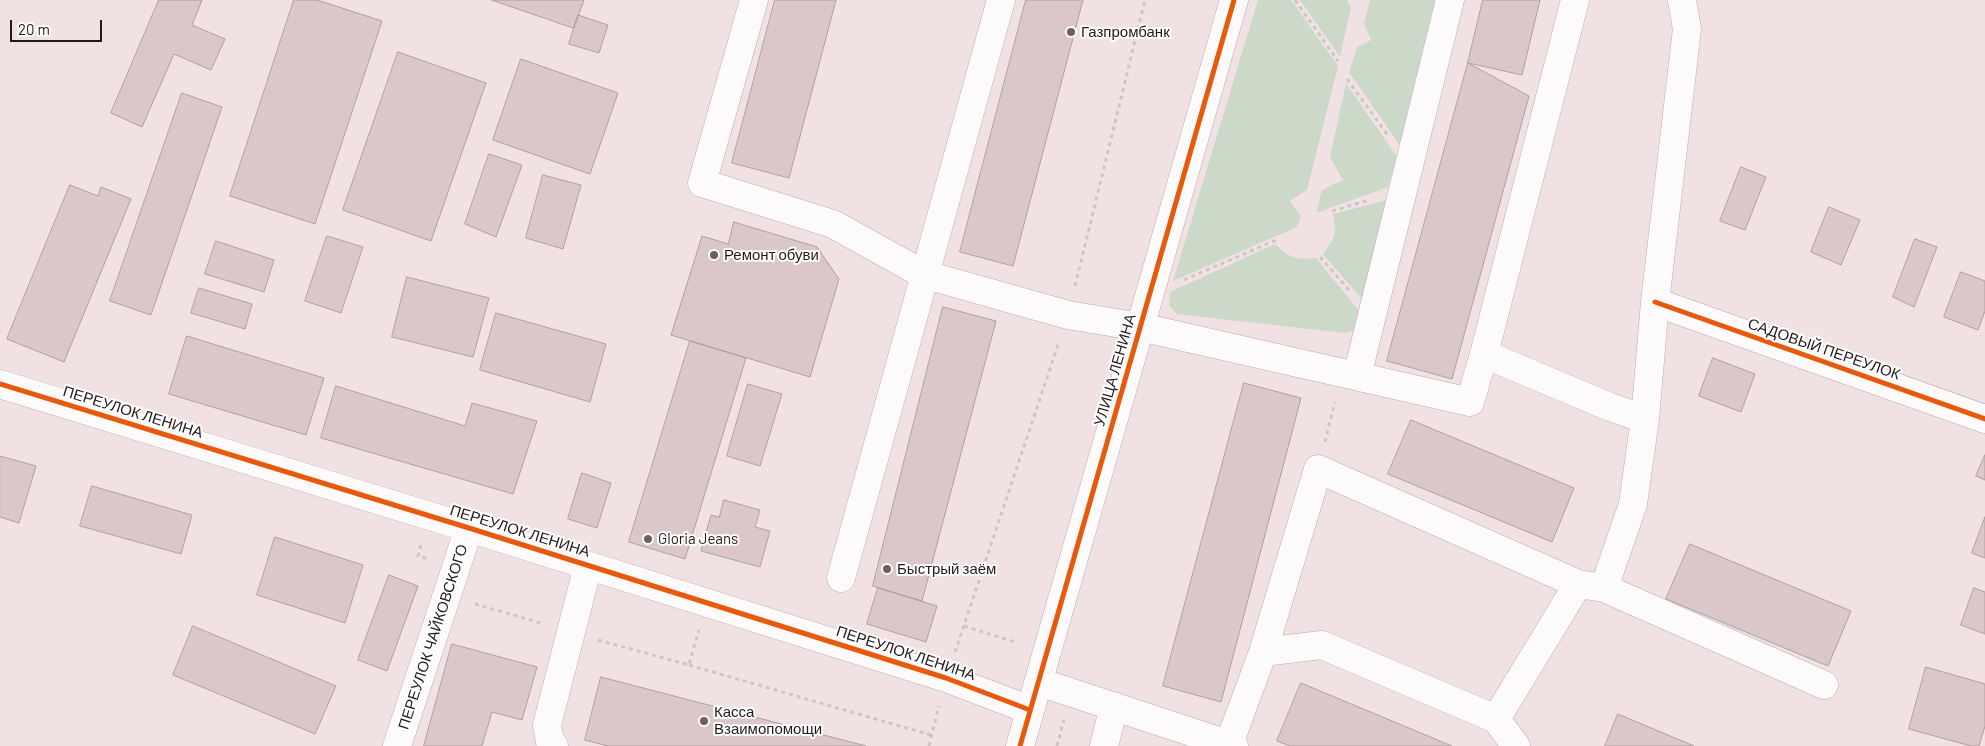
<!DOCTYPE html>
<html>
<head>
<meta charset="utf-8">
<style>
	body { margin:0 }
	#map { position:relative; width:1985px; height:746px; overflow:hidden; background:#f1e1e3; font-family:Barlow,sans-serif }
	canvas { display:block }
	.scale { position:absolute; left:10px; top:20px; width:92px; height:22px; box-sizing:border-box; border:2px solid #23191a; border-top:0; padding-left:6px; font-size:15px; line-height:18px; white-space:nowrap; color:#23191a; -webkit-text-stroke:4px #fff; paint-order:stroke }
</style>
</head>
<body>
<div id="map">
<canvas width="1985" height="746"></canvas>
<div class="scale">20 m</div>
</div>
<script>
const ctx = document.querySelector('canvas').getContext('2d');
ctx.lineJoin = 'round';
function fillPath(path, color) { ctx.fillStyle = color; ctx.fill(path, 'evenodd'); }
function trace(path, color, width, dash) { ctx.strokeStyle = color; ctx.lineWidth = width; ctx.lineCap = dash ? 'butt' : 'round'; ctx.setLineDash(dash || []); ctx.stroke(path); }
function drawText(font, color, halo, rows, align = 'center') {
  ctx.font = font + ' Barlow,sans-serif'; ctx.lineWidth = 4; ctx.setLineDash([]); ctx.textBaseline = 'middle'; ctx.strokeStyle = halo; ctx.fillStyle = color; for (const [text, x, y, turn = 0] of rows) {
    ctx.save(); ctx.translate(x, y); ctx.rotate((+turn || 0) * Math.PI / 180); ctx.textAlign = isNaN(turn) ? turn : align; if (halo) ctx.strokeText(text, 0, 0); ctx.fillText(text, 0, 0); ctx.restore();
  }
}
fillPath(new Path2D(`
	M 1258,0 L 1291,0 L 1338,66 L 1307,190 L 1290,201 L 1301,216 L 1297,227 L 1173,281 Z
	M 1300,0 L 1347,0 L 1351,7 L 1340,57 Z
	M 1370,0 L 1435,0 L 1401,147 L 1349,72 L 1357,47 L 1371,40 L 1364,23 Z
	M 1346,83 L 1397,157 L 1388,187 L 1316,213 L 1322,190 L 1343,180 L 1330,157 Z
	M 1387,200 L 1362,299 L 1323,254 C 1335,239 1337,233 1333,214 Z
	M 1275,244 C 1290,258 1295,260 1316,258 L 1360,312 L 1357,330 L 1345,333 L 1177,314 L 1169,306 L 1170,292 Z`), '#ccd9c8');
const building = new Path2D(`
	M 159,0 L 202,0 L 192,25 L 225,39 L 211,70 L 174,54 L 142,127 L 111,113 Z
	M 294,0 L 317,0 L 382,21 L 315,224 L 230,196 Z
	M 492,0 L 584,0 L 574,28 Z
	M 775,0 L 836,0 L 789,178 L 732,163 Z
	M 1026,0 L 1083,0 L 1013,266 L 960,252 Z
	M 1483,0 L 1540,0 L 1522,75 L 1468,63 Z
	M 578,15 L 608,25 L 599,53 L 569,44 Z
	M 398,52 L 486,83 L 431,241 L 343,210 Z
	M 521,59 L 618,93 L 590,174 L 493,140 Z
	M 1468,63 L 1529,96 L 1452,379 L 1387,361 Z
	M 182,93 L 222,107 L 151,315 L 110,301 Z
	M 489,154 L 522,165 L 496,237 L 465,224 Z
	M 1741,167 L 1766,177 L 1745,230 L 1720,221 Z
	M 543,175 L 581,185 L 563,249 L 526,238 Z
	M 70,185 L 98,196 L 101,187 L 131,199 L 64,362 L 7,339 Z
	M 1829,207 L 1860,220 L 1841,265 L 1811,252 Z
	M 734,222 L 817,247 L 839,279 L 810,377 L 671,335 L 702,236 L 728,244 Z
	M 327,236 L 363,247 L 341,313 L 305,301 Z
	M 1915,239 L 1937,247 L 1914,307 L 1893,297 Z
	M 216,241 L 274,260 L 264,292 L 205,274 Z
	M 1961,272 L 1985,281 L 1985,311 L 1978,330 L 1944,317 Z
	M 407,277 L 489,298 L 473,357 L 392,337 Z
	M 199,288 L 252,304 L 245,329 L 191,313 Z
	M 943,307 L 996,321 L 922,601 L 873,586 Z
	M 496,313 L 606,344 L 590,402 L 480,370 Z
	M 187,336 L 324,378 L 306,435 L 169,394 Z
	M 690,341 L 746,358 L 685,559 L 629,542 Z
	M 1713,358 L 1755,374 L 1741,412 L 1699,396 Z
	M 1244,383 L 1301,398 L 1221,702 L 1163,686 Z
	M 748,384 L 782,394 L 760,466 L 727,456 Z
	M 336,386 L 465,426 L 472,403 L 537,421 L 513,494 L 321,438 Z
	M 1411,420 L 1574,488 L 1552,542 L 1388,474 Z
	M 1985,455 L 1985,480 L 1976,476 Z
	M 0,456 L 36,466 L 19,523 L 0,517 Z
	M 582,473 L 611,483 L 597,528 L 568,519 Z
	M 92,486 L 192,515 L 181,554 L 80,526 Z
	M 724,500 L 760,510 L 755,527 L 770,531 L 760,567 L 701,551 L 711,515 L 719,517 Z
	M 1985,517 L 1985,558 L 1972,553 Z
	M 275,537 L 363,565 L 345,623 L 257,595 Z
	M 1690,544 L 1851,611 L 1828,666 L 1666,599 Z
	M 389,575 L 418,586 L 387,671 L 358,660 Z
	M 878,588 L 937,606 L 926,642 L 867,624 Z
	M 1974,588 L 1985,592 L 1985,634 L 1961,625 Z
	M 193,626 L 336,686 L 315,734 L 173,675 Z
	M 452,644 L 537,667 L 522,720 L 492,712 L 482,746 L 424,746 Z
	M 1926,667 L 1985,684 L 1985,726 L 1979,746 L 1971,746 L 1909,729 Z
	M 601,677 L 866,746 L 608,746 L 585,740 Z
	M 1301,683 L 1452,746 L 1290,746 L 1277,741 Z
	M 1618,714 L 1694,746 L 1605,746 Z`);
fillPath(building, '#dbc6c9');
trace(building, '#aca0a1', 1);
const minor = new Path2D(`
	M 754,0 L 702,183 L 833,224 L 923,274 L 1068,315 L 1140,327 L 1470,402 L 1484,354
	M 1575,0 L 1484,354 L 1610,407 L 1645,419
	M 1655,302 L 1985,419
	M 1357,376 L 1450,0
	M 0,384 L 469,528 L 946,678 L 1030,710
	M 841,578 L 1001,0
	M 1604,588 L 1824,685
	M 1263,652 L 1322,645 L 1496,719
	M 1039,682 L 1234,746
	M 1229,744 L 1263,652 L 1318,469 L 1578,584
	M 397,746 L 469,528
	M 554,746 L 550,742 L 547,725 L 588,566
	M 1020,746 L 1234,0
	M 1104,746 L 1114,706
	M 1516,746 L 1496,719 L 1578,584 L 1604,588 L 1633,504 L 1645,419 L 1655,302 L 1687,29 L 1682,0`);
trace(minor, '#b8acae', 29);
trace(new Path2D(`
	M 1295,0 L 1338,61
	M 1347,79 L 1387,134
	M 1332,211 L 1369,200
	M 1320,257 L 1349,290
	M 1184,280 L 1276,240
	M 1075,286 L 1145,0
	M 1325,442 L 1335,402
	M 421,545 L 418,556 L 429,559
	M 475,604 L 544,624
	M 964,626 L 1018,643
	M 598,640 L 689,665 L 699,630
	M 955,652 L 1059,342
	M 689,665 L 931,735
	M 929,746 L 939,706
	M 1057,746 L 1064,720`), '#cbc7c7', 3, [4, 4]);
trace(minor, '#fdfafb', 28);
trace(new Path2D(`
	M 1655,302 L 1985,419
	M 0,384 L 469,528 L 946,678 L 1030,710
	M 1020,746 L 1234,0`), '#e8590c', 5);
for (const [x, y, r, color] of [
	[1071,32,5,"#6b5f60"],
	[714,255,5,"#6b5f60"],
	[648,539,5,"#6b5f60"],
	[887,569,5,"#6b5f60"],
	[704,721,5,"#6b5f60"]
]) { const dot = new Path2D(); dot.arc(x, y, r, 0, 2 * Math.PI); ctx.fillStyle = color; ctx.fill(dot); trace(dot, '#fff', 2); }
drawText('15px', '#23191a', '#fff', [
	["Газпромбанк",1081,32],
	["Ремонт обуви",724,255],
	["Gloria Jeans",658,539],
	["Быстрый заём",897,569],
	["Касса",714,712],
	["Взаимопомощи",714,729]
], 'left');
drawText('15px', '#23191a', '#fff', [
	["САДОВЫЙ ПЕРЕУЛОК",1824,349,19],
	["УЛИЦА ЛЕНИНА",1115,370,-74],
	["ПЕРЕУЛОК ЛЕНИНА",133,412,17],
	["ПЕРЕУЛОК ЛЕНИНА",520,531,17],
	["ПЕРЕУЛОК ЧАЙКОВСКОГО",433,637,-72],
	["ПЕРЕУЛОК ЛЕНИНА",906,653,18]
]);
</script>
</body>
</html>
